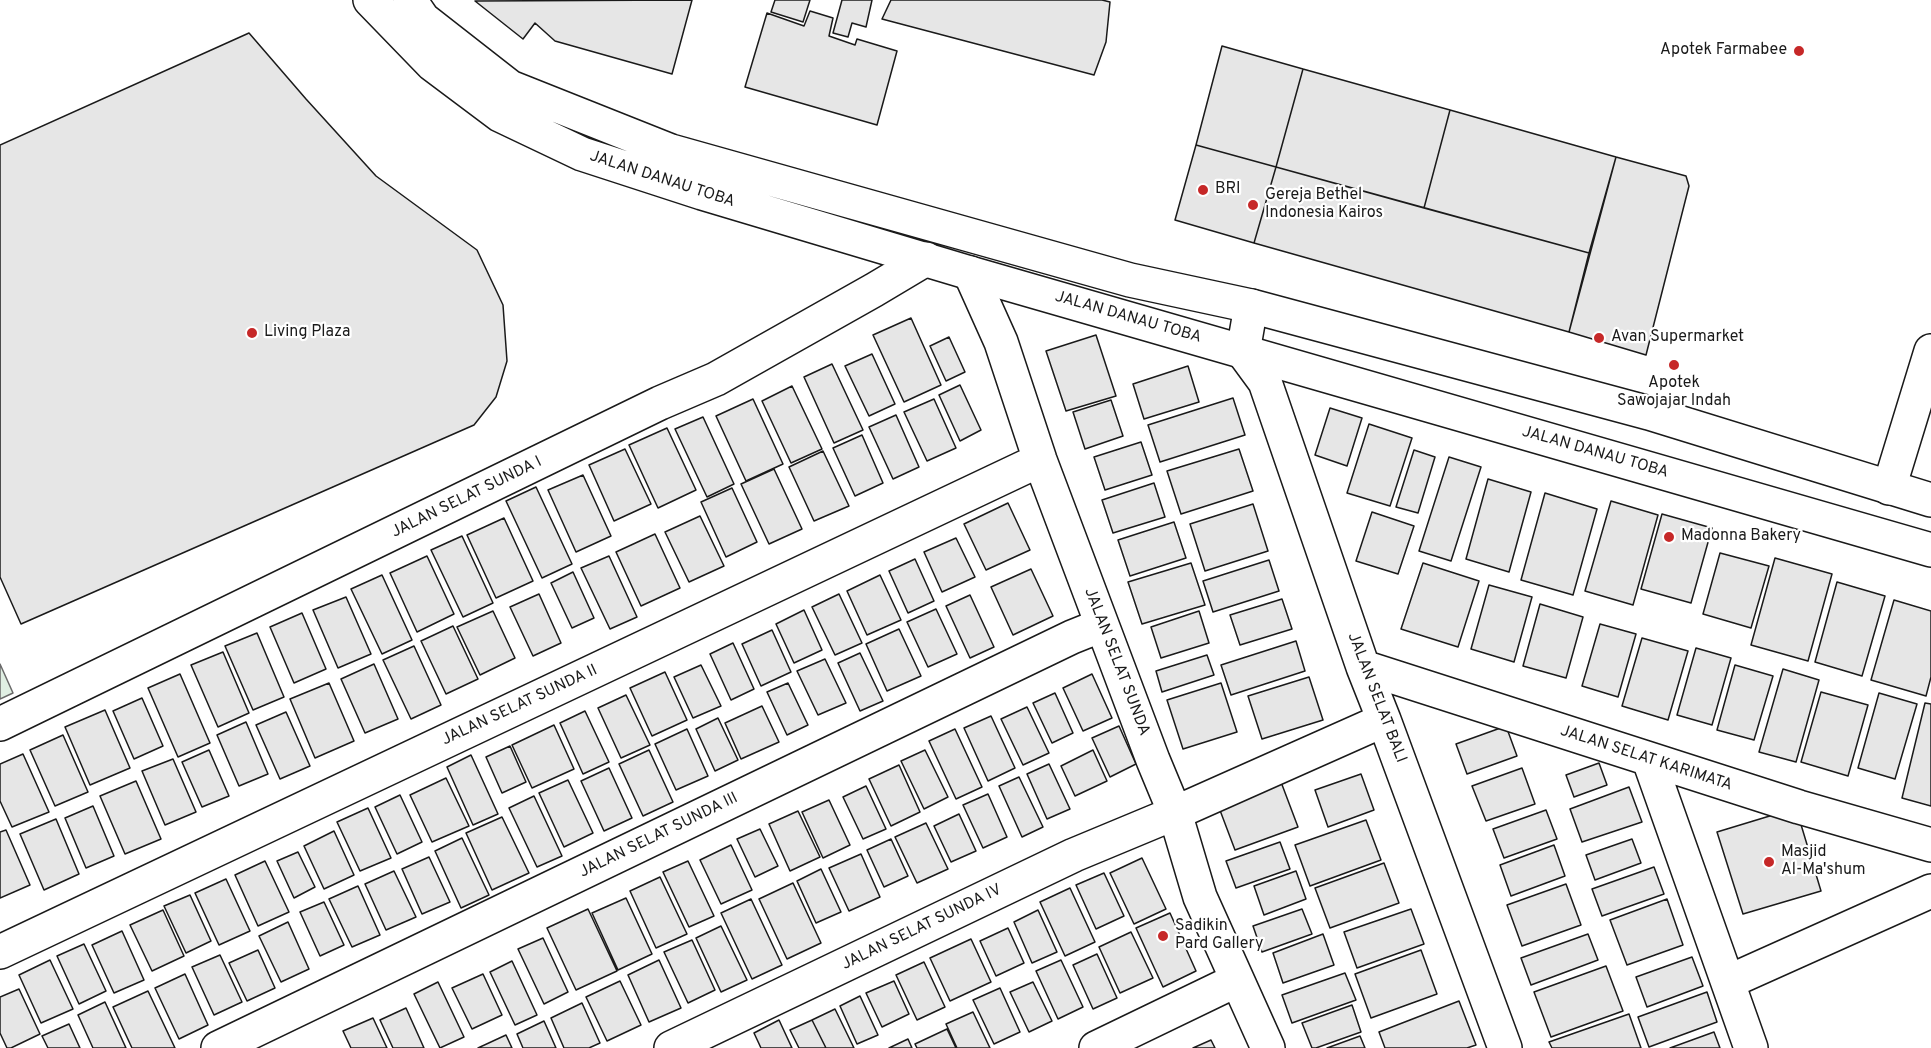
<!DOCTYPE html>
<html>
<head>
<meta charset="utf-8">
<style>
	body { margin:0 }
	canvas { display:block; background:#fff }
</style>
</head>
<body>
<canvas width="1931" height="1048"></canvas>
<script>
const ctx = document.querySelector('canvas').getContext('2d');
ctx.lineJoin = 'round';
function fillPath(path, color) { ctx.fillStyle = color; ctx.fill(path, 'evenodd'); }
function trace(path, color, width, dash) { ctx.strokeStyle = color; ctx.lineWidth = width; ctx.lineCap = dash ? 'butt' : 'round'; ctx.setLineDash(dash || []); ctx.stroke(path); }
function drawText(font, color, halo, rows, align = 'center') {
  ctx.font = font + ' Overpass,sans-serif'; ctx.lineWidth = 4.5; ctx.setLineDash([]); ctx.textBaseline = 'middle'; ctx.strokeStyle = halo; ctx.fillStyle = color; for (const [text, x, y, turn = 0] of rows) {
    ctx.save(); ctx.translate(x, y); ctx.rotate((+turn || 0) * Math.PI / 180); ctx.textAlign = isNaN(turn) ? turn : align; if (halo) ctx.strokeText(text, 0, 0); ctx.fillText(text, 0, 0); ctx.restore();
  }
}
const green = new Path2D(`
	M 0,664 L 13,693 L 0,699 Z`);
fillPath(green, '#e0efe3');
trace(green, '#6a6a6a', 1.5);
const building = new Path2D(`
	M 692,0 L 672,74 L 555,41 L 535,23 L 523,39 L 475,1 Z
	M 775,0 L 810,0 L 803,22 L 771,12 Z
	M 842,0 L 872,0 L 866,27 L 852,23 L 848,37 L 833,33 Z
	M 891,0 L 1102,0 L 1110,2 L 1106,42 L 1094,75 L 882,19 Z
	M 810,11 L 833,18 L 829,36 L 855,45 L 857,39 L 897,51 L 877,125 L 745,87 L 767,13 L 804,26 Z
	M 249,33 L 306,99 L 376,176 L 477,250 L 503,305 L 507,361 L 496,397 L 474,425 L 21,624 L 0,577 L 0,145 Z
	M 1222,46 L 1303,69 L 1276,167 L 1196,145 Z
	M 1303,69 L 1450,110 L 1424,208 L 1276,167 Z
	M 1450,110 L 1616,157 L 1589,253 L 1424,208 Z
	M 1196,145 L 1276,167 L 1254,243 L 1175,220 Z
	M 1616,157 L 1686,176 L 1689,186 L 1646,355 L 1569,332 Z
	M 1276,167 L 1589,253 L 1569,332 L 1254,243 Z
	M 911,318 L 941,385 L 904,402 L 873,335 Z
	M 1096,335 L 1116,396 L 1066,411 L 1046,351 Z
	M 949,337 L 965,372 L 946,381 L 930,346 Z
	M 872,354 L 895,404 L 869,416 L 845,366 Z
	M 832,364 L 863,430 L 834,443 L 804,377 Z
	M 1188,366 L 1199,402 L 1144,419 L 1133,384 Z
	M 960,385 L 981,430 L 960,441 L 939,395 Z
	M 792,386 L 822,449 L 791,463 L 762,401 Z
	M 1233,398 L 1245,435 L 1160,462 L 1148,425 Z
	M 753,399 L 783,464 L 746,481 L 716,416 Z
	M 934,399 L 956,448 L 927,461 L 904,412 Z
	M 1111,400 L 1123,436 L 1085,449 L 1073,412 Z
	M 1330,408 L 1362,418 L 1347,466 L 1315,455 Z
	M 896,415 L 919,467 L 893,479 L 869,427 Z
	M 703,417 L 734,484 L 707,497 L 675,429 Z
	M 1369,424 L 1412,438 L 1390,506 L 1347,493 Z
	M 667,428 L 696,490 L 658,508 L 629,445 Z
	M 862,435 L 883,483 L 855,496 L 833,448 Z
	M 1141,442 L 1152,475 L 1105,490 L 1094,457 Z
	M 625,449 L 651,504 L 614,521 L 589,465 Z
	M 1239,449 L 1253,491 L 1181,514 L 1167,471 Z
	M 1414,450 L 1435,457 L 1418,513 L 1396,507 Z
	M 823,451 L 849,506 L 814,521 L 789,467 Z
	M 1449,457 L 1481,467 L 1451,561 L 1419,551 Z
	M 774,469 L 802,529 L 769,544 L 741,484 Z
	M 583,475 L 611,536 L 576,552 L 548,490 Z
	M 1488,479 L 1531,492 L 1509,572 L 1466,559 Z
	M 1154,483 L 1165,517 L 1113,533 L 1102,500 Z
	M 536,487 L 572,564 L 542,578 L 506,501 Z
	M 732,488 L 757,542 L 726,557 L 701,502 Z
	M 1545,493 L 1597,509 L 1573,595 L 1521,580 Z
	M 1611,501 L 1658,515 L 1633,605 L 1585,591 Z
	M 1008,503 L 1030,550 L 986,570 L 964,524 Z
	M 1253,504 L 1268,551 L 1205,571 L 1190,524 Z
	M 1372,512 L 1414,526 L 1398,574 L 1356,561 Z
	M 1662,514 L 1712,528 L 1691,603 L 1641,589 Z
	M 700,516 L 724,566 L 689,582 L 665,532 Z
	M 504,518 L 533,581 L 496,598 L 467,535 Z
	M 1174,522 L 1186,558 L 1130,576 L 1118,540 Z
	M 655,534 L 680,588 L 641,606 L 616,552 Z
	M 462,536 L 493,603 L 463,617 L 431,550 Z
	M 956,538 L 975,577 L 942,592 L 924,552 Z
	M 1720,553 L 1769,566 L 1751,628 L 1703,614 Z
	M 427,556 L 454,614 L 417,632 L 390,573 Z
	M 609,556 L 637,617 L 610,629 L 581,568 Z
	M 1775,558 L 1832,574 L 1808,661 L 1751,645 Z
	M 915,559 L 934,601 L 908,613 L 889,571 Z
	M 1269,560 L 1279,591 L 1213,612 L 1203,581 Z
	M 1191,563 L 1205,605 L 1142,624 L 1128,582 Z
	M 1423,563 L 1479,581 L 1458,647 L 1401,629 Z
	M 1031,569 L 1053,616 L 1013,635 L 991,587 Z
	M 573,572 L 594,618 L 572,628 L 551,583 Z
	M 382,575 L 412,640 L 382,654 L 351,589 Z
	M 880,575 L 901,620 L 867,635 L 847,591 Z
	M 1837,582 L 1885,596 L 1862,676 L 1815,662 Z
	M 1489,585 L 1532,597 L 1514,662 L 1471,649 Z
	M 539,594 L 561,643 L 533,656 L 510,607 Z
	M 839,594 L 862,643 L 835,655 L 812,607 Z
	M 970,595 L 994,647 L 970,658 L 946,606 Z
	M 346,597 L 371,654 L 338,668 L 313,610 Z
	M 1282,599 L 1292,629 L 1240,645 L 1230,615 Z
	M 1894,600 L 1931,611 L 1931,677 L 1926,696 L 1871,680 Z
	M 1540,604 L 1583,617 L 1566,678 L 1523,666 Z
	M 936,609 L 957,654 L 928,667 L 907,622 Z
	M 804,610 L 822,650 L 794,663 L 776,624 Z
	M 493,611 L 515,658 L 480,675 L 457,627 Z
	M 1199,611 L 1209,643 L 1161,658 L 1151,627 Z
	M 302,613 L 326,669 L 294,683 L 270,627 Z
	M 1600,624 L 1636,634 L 1618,697 L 1582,686 Z
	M 453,626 L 478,679 L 446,694 L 421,641 Z
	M 899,629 L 921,676 L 887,691 L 866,644 Z
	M 772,630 L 791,672 L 761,686 L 742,644 Z
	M 257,633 L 284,697 L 253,710 L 225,646 Z
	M 1642,638 L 1688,651 L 1668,720 L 1622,706 Z
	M 1296,641 L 1305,671 L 1231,695 L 1221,665 Z
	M 733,643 L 754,689 L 731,700 L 710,654 Z
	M 414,646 L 441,705 L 411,719 L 383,660 Z
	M 1696,648 L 1731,658 L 1712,725 L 1677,715 Z
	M 223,652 L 249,713 L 218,727 L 191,665 Z
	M 860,653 L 883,701 L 860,711 L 838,663 Z
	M 1207,655 L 1214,675 L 1162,692 L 1156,671 Z
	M 825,659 L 846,703 L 818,715 L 797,671 Z
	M 374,664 L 398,719 L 365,733 L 341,679 Z
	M 701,665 L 721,706 L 693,718 L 674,677 Z
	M 1735,665 L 1773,676 L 1754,740 L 1717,730 Z
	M 1783,669 L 1819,680 L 1796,762 L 1759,752 Z
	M 665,672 L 687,720 L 652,736 L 630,688 Z
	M 180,674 L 210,743 L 178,757 L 148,688 Z
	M 1092,674 L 1112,718 L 1083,731 L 1063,688 Z
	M 1309,677 L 1323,720 L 1262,739 L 1248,696 Z
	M 329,683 L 354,741 L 315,758 L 290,699 Z
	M 788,683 L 808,725 L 787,735 L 767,692 Z
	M 1221,683 L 1237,732 L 1183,749 L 1167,700 Z
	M 1821,692 L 1868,705 L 1848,776 L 1801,762 Z
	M 1055,693 L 1073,733 L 1052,743 L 1033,703 Z
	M 1879,693 L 1917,704 L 1895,779 L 1858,768 Z
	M 626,695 L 650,745 L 621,758 L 598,708 Z
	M 142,698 L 163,746 L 134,759 L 113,711 Z
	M 1925,703 L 1931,704 L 1931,806 L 1902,798 Z
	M 762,706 L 779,742 L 741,759 L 725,723 Z
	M 1027,707 L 1049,753 L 1023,765 L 1001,719 Z
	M 105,710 L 130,768 L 90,785 L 65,727 Z
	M 585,711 L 609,762 L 583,774 L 560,723 Z
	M 286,712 L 310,766 L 280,779 L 256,725 Z
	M 991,716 L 1015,768 L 988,781 L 964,728 Z
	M 718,718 L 738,760 L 715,771 L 696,729 Z
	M 246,722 L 268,774 L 239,786 L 217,735 Z
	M 554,725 L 574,769 L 532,788 L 512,745 Z
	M 1119,726 L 1136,764 L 1110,777 L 1092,738 Z
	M 1506,726 L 1517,756 L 1467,774 L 1456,744 Z
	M 687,729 L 708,776 L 676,790 L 655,744 Z
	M 955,729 L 982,787 L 956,799 L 929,741 Z
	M 63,735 L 88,792 L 55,806 L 30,750 Z
	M 510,746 L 526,782 L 502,793 L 486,757 Z
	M 209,750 L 229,796 L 202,807 L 182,762 Z
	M 649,750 L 673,802 L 643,816 L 619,764 Z
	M 925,750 L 948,797 L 924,809 L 901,761 Z
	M 1093,750 L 1107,781 L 1075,796 L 1061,766 Z
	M 23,754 L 49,812 L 12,827 L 0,801 L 0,764 Z
	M 471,755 L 498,814 L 473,825 L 447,767 Z
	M 173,759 L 196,812 L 165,825 L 142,771 Z
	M 1599,763 L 1607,785 L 1574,797 L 1566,775 Z
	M 1049,764 L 1070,809 L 1047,819 L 1027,774 Z
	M 899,765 L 920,812 L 891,826 L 869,779 Z
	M 609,768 L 632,818 L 604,831 L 581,781 Z
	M 1522,768 L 1535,804 L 1486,821 L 1472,786 Z
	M 1361,774 L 1374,810 L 1328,827 L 1315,790 Z
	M 1019,777 L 1043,827 L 1022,837 L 999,786 Z
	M 446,778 L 469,826 L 432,842 L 410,795 Z
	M 568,780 L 593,833 L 564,847 L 539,793 Z
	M 136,781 L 161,839 L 125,854 L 100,796 Z
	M 1281,782 L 1298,827 L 1235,850 L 1218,805 Z
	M 866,786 L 886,829 L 863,839 L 843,797 Z
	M 1629,787 L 1642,822 L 1582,842 L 1570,809 Z
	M 988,794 L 1007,837 L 983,848 L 963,805 Z
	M 400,795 L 422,842 L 397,854 L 375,807 Z
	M 534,796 L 562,856 L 537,867 L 509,808 Z
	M 829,800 L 850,845 L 823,858 L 802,812 Z
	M 93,806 L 114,856 L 86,868 L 65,818 Z
	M 368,808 L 391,858 L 360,871 L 337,822 Z
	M 1796,808 L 1821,891 L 1743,914 L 1717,832 Z
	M 1546,810 L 1557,839 L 1504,858 L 1493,829 Z
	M 798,811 L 820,857 L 790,871 L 769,824 Z
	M 959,814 L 976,851 L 951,862 L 934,826 Z
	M 502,817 L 529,873 L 492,890 L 466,833 Z
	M 56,819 L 79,874 L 44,890 L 20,834 Z
	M 1366,820 L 1381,860 L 1310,886 L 1295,845 Z
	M 926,823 L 948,869 L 917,883 L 895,837 Z
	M 760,829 L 778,866 L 755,877 L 737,839 Z
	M 6,830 L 30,885 L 0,898 L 0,832 Z
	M 334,831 L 354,875 L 324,889 L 304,846 Z
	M 462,838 L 489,895 L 461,908 L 435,851 Z
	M 891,839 L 908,876 L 884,887 L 867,850 Z
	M 1632,839 L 1641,863 L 1595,880 L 1586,855 Z
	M 1280,842 L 1290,869 L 1236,888 L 1226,861 Z
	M 731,845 L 752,890 L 721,904 L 700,860 Z
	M 1554,845 L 1565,876 L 1511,896 L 1500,865 Z
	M 298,852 L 315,887 L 294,898 L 277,861 Z
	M 861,854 L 880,897 L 849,911 L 829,868 Z
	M 429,857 L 450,902 L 422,914 L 402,869 Z
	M 1142,858 L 1166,909 L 1134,924 L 1110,873 Z
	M 265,861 L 289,912 L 258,926 L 235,875 Z
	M 688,861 L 714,916 L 689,927 L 663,872 Z
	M 1384,863 L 1399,903 L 1330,928 L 1315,888 Z
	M 1654,867 L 1664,894 L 1602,916 L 1592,889 Z
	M 821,869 L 841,912 L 816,923 L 797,881 Z
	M 394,871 L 416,917 L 386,930 L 365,884 Z
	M 1296,871 L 1306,899 L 1264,915 L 1254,886 Z
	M 1104,873 L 1124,916 L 1096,929 L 1076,885 Z
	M 660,877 L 687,934 L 656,948 L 630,891 Z
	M 226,879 L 250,931 L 219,945 L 195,893 Z
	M 793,883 L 821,943 L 787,959 L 759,899 Z
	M 1566,884 L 1581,925 L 1522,946 L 1507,905 Z
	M 358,886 L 380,935 L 352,947 L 329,899 Z
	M 1070,888 L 1095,942 L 1065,956 L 1040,902 Z
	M 190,895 L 211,941 L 186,953 L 164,906 Z
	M 626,898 L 652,954 L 618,970 L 592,913 Z
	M 751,899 L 782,965 L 752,979 L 721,913 Z
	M 1667,899 L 1683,945 L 1627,965 L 1610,920 Z
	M 324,902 L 344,945 L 320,956 L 300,912 Z
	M 588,909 L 617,971 L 576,990 L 547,928 Z
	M 1302,909 L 1312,934 L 1262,952 L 1253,926 Z
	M 1411,909 L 1424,944 L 1357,968 L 1344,932 Z
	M 163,910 L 184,956 L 152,971 L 130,925 Z
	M 1038,910 L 1057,952 L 1032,963 L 1014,922 Z
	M 1170,913 L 1196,971 L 1163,987 L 1136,928 Z
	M 288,922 L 309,969 L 281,982 L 259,936 Z
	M 721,926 L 747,980 L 721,992 L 696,938 Z
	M 1008,928 L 1024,963 L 996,976 L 980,941 Z
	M 122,931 L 144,980 L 114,993 L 92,945 Z
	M 1131,932 L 1153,978 L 1120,993 L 1099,947 Z
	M 1323,934 L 1334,965 L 1283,983 L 1273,953 Z
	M 1588,934 L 1598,960 L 1531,985 L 1521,958 Z
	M 543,938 L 568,992 L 544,1004 L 518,949 Z
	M 971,939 L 991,982 L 950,1001 L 930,958 Z
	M 692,940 L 715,990 L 688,1003 L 664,952 Z
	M 84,944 L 106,991 L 79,1004 L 57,956 Z
	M 258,950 L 275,988 L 247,1001 L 229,963 Z
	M 1421,950 L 1437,994 L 1371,1018 L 1355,974 Z
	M 1097,954 L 1117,998 L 1093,1009 L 1073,965 Z
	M 220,955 L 242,1002 L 214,1015 L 192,967 Z
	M 1692,957 L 1703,986 L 1647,1007 L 1636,977 Z
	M 50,960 L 73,1009 L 41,1023 L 19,975 Z
	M 659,960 L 681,1008 L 649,1022 L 628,975 Z
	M 1061,960 L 1083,1007 L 1058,1019 L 1036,971 Z
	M 512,961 L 537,1015 L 515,1025 L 490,972 Z
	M 924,962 L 945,1007 L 917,1020 L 896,975 Z
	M 1606,966 L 1623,1011 L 1551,1037 L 1534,992 Z
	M 1345,973 L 1356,1000 L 1292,1023 L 1282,995 Z
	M 185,974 L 208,1025 L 179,1039 L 155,988 Z
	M 483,974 L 502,1015 L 472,1029 L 452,988 Z
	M 620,981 L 641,1025 L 607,1041 L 586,997 Z
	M 894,981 L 909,1014 L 882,1027 L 866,993 Z
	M 438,982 L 464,1037 L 440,1048 L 414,994 Z
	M 1033,982 L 1052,1021 L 1029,1032 L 1010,992 Z
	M 1000,988 L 1020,1032 L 994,1044 L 973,1000 Z
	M 19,989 L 40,1034 L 11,1048 L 7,1048 L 0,1033 L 0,997 Z
	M 148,991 L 175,1048 L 132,1048 L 113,1007 Z
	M 1707,992 L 1717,1022 L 1649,1047 L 1638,1017 Z
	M 860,996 L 878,1035 L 857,1044 L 840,1006 Z
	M 1459,1001 L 1476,1045 L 1467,1048 L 1385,1048 L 1379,1032 Z
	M 105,1002 L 126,1048 L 93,1048 L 78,1015 Z
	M 582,1003 L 600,1043 L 589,1048 L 564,1048 L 551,1018 Z
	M 1352,1005 L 1361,1032 L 1316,1048 L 1312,1048 L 1302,1023 Z
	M 406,1008 L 424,1048 L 393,1048 L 380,1020 Z
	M 835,1009 L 854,1048 L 826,1048 L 812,1020 Z
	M 973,1012 L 990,1048 L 957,1048 L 946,1024 Z
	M 1629,1014 L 1641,1048 L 1552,1048 L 1549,1042 Z
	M 373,1018 L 387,1048 L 351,1048 L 343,1031 Z
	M 779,1020 L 792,1048 L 761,1048 L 754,1033 Z
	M 812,1020 L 826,1048 L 799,1048 L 790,1030 Z
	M 544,1021 L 556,1048 L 523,1048 L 517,1034 Z
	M 69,1024 L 80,1048 L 48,1048 L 42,1036 Z
	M 947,1029 L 956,1048 L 917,1048 L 915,1044 Z
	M 1714,1032 L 1720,1048 L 1670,1048 Z
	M 506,1035 L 512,1048 L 478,1048 Z
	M 1360,1036 L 1365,1048 L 1327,1048 Z
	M 908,1039 L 912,1048 L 889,1048 Z
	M 1211,1040 L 1215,1048 L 1193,1048 Z`);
fillPath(building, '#e6e6e6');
trace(building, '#1a1a1a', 1.5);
const minor = new Path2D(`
	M 970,273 L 1001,342 L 1040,460 L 1153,760 L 1175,813 L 1200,897 L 1268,1048
	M 1251,306 L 1243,352 L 1265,382 L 1363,667 L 1384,720 L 1505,1048
	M 1889,488 L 1931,351
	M 1363,667 L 1799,807 L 1931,845
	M 0,724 L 660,403 L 716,379 L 874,290 L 926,259
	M 1649,760 L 1751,1048
	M 0,952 L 1040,460
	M 1728,982 L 1931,891
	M 218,1048 L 1072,637 L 1102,625
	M 671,1048 L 1074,855 L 1175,813 L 1384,720
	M 1096,1048 L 1237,980`);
const major = new Path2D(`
	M 370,0 L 432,64 L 500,115 L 582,154 L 702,193 L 970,273 L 1931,550
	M 410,0 L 423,19 L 510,87 L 671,151 L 1130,280 L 1251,306 L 1649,413 L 1931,500`);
trace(minor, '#1a1a1a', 36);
trace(major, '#1a1a1a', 36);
trace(minor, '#fff', 33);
trace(major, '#fff', 33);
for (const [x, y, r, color] of [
	[1799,51,6,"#c62828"],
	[1203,190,6,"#c62828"],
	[1253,205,6,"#c62828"],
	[252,333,6,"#c62828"],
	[1599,338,6,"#c62828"],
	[1674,365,6,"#c62828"],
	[1669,537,6,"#c62828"],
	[1769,862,6,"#c62828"],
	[1163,936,6,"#c62828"]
]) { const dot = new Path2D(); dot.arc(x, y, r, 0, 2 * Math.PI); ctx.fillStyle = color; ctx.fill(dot); trace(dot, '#fff', 2); }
drawText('16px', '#1a1a1a', '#fff', [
	["Apotek Farmabee",1787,51,"right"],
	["BRI",1215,190],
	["Gereja Bethel",1265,196],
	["Indonesia Kairos",1265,214],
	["Living Plaza",264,333],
	["Avan Supermarket",1611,338],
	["Apotek",1674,384,"center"],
	["Sawojajar Indah",1674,402,"center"],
	["Madonna Bakery",1681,537],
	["Masjid",1781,853],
	["Al-Ma'shum",1781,871],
	["Sadikin",1175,927],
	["Pard Gallery",1175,945]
], 'left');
drawText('16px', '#1a1a1a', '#fff', [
	["JALAN DANAU TOBA",662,180,18],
	["JALAN DANAU TOBA",1128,318,16],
	["JALAN DANAU TOBA",1595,453,16],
	["JALAN SELAT SUNDA I",467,498,-26],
	["JALAN SELAT SUNDA",1116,662,69],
	["JALAN SELAT BALI",1376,698,69],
	["JALAN SELAT SUNDA II",520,706,-25],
	["JALAN SELAT KARIMATA",1646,759,18],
	["JALAN SELAT SUNDA III",659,836,-26],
	["JALAN SELAT SUNDA IV",922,928,-26]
]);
</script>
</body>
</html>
